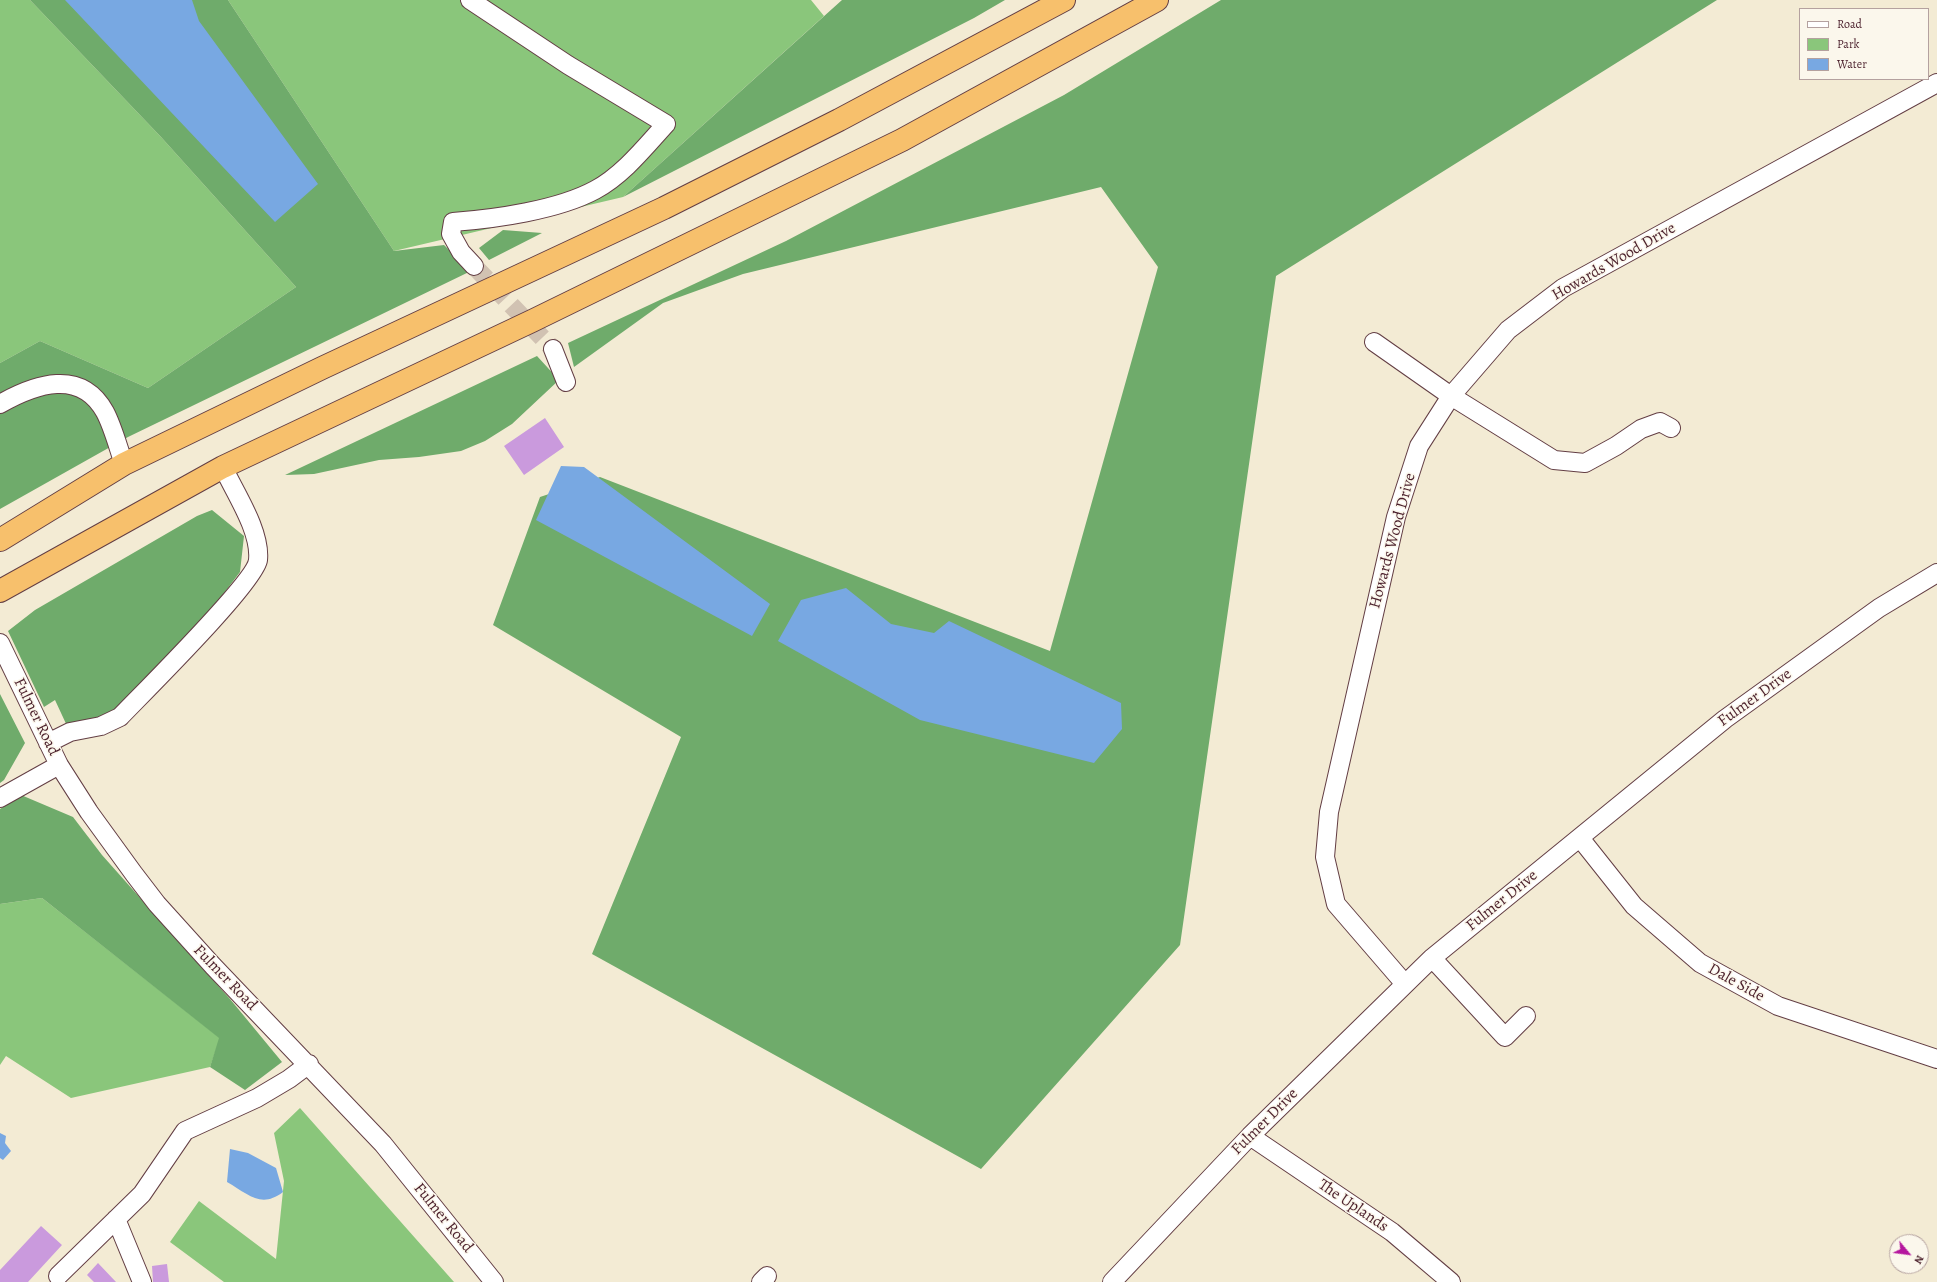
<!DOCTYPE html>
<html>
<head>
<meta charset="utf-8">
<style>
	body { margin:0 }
	#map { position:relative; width:1937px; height:1282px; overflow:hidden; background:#f3ebd4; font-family:Alegreya,serif }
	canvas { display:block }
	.legend { position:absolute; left:1799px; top:8px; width:130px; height:72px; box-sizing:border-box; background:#fbf7ec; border:1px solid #b4a19f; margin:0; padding:5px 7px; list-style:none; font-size:12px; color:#4a1f2b }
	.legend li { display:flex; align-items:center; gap:8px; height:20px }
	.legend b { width:20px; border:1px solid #b4a19f }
	.north { position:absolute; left:1889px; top:1234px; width:40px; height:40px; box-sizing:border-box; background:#fbf7ec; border:1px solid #b4a19f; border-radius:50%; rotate:119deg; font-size:11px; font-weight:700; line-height:16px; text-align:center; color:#4a1f2b }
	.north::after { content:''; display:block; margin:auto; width:14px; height:18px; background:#b5179e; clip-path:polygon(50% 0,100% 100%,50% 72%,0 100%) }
</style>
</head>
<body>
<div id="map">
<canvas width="1937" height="1282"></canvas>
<ul class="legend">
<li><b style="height:5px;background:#fff"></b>Road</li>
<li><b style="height:11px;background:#8ac67b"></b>Park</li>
<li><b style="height:11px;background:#78a8e2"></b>Water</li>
</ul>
<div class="north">N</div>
</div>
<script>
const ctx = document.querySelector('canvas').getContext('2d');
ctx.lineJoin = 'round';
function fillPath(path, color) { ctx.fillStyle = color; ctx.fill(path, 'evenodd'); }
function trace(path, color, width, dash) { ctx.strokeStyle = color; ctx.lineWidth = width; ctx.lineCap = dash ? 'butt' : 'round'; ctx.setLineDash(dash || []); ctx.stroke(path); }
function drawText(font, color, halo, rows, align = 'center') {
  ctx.font = font + ' Alegreya,serif'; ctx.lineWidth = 3; ctx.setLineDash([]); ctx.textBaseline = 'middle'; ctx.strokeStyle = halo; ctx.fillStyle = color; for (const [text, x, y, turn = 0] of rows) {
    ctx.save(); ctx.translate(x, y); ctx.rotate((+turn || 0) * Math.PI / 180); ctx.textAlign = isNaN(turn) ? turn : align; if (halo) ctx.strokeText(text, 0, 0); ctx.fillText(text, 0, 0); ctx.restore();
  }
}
fillPath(new Path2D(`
	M 0,0 L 30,0 L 161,137 L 296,287 L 148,388 L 40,341 L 0,363 Z
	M 228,0 L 811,0 L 824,16 L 623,197 L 394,251 Z
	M 42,898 L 220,1038 L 210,1067 L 71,1098 L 6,1056 L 0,1065 L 0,904 Z
	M 300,1108 L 454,1282 L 224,1282 L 170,1242 L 199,1201 L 276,1259 L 284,1181 L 274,1133 Z`), '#8ac67b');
fillPath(new Path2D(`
	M 30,0 L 228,0 L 394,251 L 444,245 L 471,271 L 128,437 L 0,509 L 0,363 L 40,341 L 148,388 L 296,287 L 161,137 Z
	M 842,0 L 1005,0 L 974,18 L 623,197 Z
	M 1221,0 L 1717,0 L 1276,276 L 1180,945 L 981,1169 L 592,954 L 681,737 L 493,625 L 540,497 L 600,477 L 1050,651 L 1158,267 L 1101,187 L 743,274 L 663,303 L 574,367 L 568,343 L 786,241 L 1064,95 Z
	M 503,230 L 542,233 L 489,260 L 479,248 Z
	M 537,356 L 559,380 L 512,424 L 485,441 L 461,451 L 419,457 L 379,460 L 314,474 L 285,475 Z
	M 212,510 L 244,536 L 240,572 L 206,617 L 116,713 L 68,728 L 55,700 L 44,707 L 8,631 L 35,610 L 197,516 Z
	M 0,694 L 25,743 L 4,780 L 0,783 Z
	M 21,795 L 73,817 L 102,855 L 230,999 L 282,1062 L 245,1090 L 210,1067 L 219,1038 L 42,898 L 0,904 L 0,809 Z`), '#6fab6b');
fillPath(new Path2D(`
	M 65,0 L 192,0 L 199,21 L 318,184 L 275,222 Z
	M 561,466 L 584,467 L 770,604 L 752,636 L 536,520 Z
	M 846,588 L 891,624 L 934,633 L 949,621 L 1121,703 L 1122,729 L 1094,763 L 920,720 L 778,641 L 801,600 Z
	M 0,1133 L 6,1136 L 5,1143 L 11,1151 L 3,1160 L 0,1158 Z
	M 230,1149 L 248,1153 L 276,1168 L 283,1192 C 261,1209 248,1194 227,1182 Z`), '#78a8e2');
fillPath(new Path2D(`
	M 545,418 L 564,447 L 524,475 L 504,446 Z
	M 41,1226 L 62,1245 L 28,1282 L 0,1282 L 0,1270 Z
	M 98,1263 L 116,1282 L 94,1282 L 87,1275 Z
	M 167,1264 L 169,1282 L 153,1282 L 152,1266 Z`), '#ca9add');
trace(new Path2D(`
	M 474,266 L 553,349`), '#d1c2b2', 18, [18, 9]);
const minor = new Path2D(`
	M 470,0 L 568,65 L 666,124 C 645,147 623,175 595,190 C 558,210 495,219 453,222 L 451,234 L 461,252 L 474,266
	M 1374,342 L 1451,396 L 1554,460 L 1585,463 L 1616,446 L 1641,429 L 1660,422 L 1671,428
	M 553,349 L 566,382
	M 0,404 C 35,384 81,368 105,412 C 113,427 118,447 124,464
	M 0,643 L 59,765 L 89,812 L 134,874 L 157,904 L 213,966 L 383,1144 L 494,1282
	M 48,743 L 70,732 L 101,726 L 120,717 C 142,694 256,581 258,560 C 261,531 235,493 223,467
	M 0,798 L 59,765
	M 1580,838 L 1634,906 L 1700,963 L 1778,1006 L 1937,1059
	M 1432,958 L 1505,1037 L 1526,1016
	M 1405,984 L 1336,904 L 1325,857 L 1329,812 L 1396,517 L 1419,446 L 1451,396 L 1508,330 L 1563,288 L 1937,83
	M 1250,1136 L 1392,1232 L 1451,1282
	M 116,1219 L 142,1282
	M 58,1276 L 142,1194 L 185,1131 L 257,1098 L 289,1079 L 309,1064
	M 761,1282 L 767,1276
	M 1112,1282 L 1250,1136 L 1432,958 L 1725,719 L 1879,608 L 1937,573`);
const highway = new Path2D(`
	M 0,540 L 124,464 L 322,368 L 664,208 L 839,120 L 1064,0
	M 0,591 L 223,467 L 532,321 L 902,140 L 1157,0`);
trace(minor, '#633e44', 20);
trace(highway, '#633e44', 24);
trace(minor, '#fff', 18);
trace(highway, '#f7c06c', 22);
drawText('16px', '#4a1f2b', '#fbf7ec', [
	["Howards Wood Drive",1614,262,-30],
	["Howards Wood Drive",1393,541,-75],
	["Fulmer Drive",1755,698,-36],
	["Fulmer Road",36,717,64],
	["Fulmer Drive",1502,901,-39],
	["Fulmer Road",225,978,46],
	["Dale Side",1736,983,29],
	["Fulmer Drive",1265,1122,-45],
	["The Uplands",1353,1206,34],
	["Fulmer Road",443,1218,51]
]);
</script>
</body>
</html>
